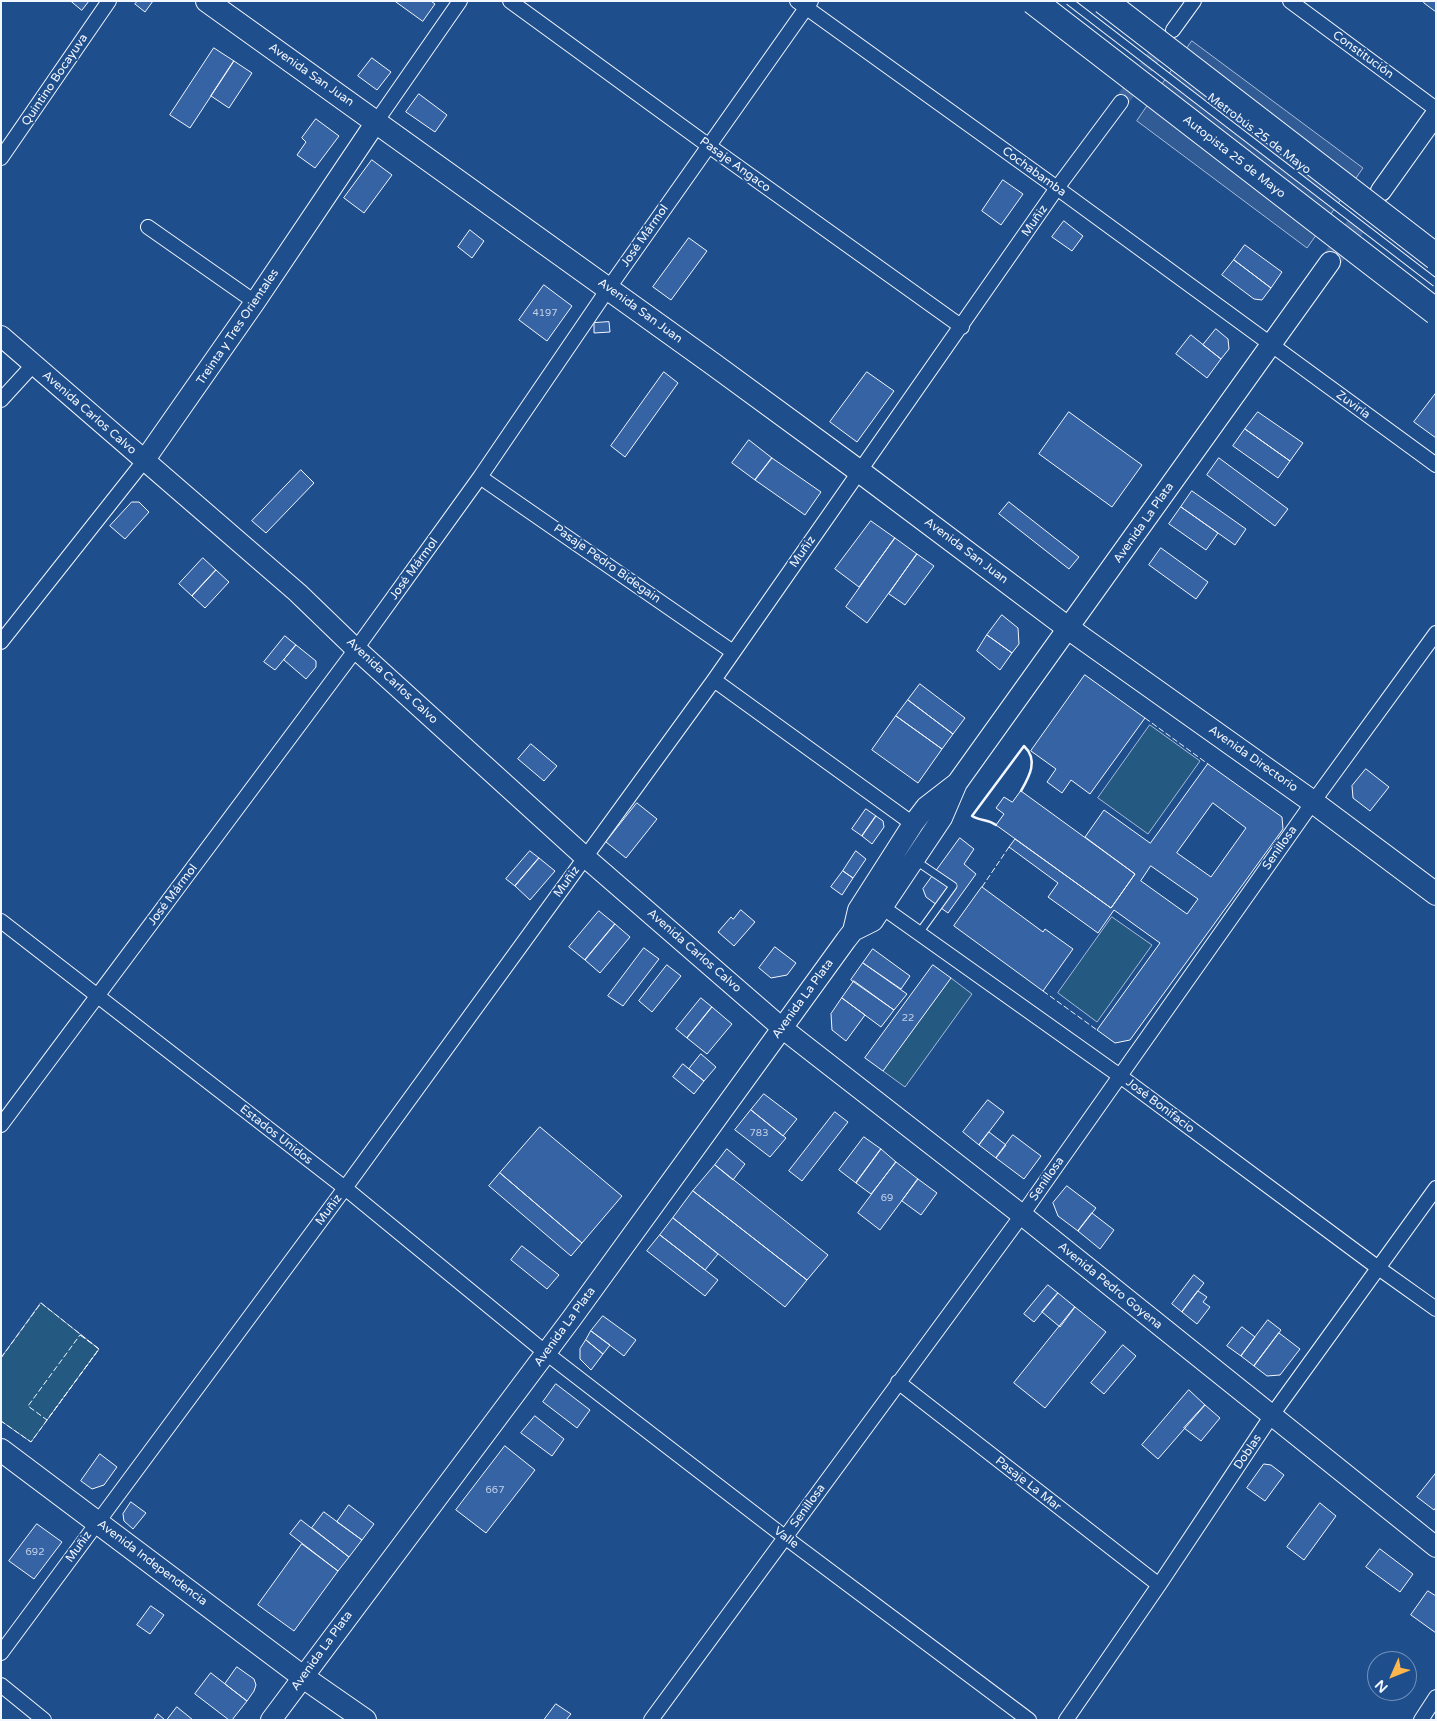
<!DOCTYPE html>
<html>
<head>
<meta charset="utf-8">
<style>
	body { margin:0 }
	#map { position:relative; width:1437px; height:1721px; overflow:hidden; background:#1f4e8c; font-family:"Varela Round",sans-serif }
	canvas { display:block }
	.frame { position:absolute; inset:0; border:2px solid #f2f6ff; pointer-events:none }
	.north { position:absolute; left:1367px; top:1651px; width:50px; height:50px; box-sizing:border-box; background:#1f4e8c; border:1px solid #7391ba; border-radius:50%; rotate:226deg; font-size:14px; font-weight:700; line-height:20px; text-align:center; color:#f2f6ff }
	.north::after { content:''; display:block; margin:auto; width:18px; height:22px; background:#ffb74d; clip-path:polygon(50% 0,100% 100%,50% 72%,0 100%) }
</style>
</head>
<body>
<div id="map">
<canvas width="1437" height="1721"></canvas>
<div class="frame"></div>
<div class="north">N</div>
</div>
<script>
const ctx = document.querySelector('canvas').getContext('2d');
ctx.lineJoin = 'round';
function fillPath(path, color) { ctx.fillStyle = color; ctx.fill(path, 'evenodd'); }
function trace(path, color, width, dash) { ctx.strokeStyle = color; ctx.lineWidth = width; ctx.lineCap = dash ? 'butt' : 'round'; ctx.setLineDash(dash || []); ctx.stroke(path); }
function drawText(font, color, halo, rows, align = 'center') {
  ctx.font = font + ' "Varela Round",sans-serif'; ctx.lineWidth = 4; ctx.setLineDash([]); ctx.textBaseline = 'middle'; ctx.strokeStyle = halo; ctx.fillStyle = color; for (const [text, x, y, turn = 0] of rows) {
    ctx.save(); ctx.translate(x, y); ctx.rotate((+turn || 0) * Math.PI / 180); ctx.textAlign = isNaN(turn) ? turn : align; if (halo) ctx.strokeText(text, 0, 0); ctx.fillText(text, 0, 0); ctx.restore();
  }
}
const green = new Path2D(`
	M 1150,725 L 1200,761 L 1148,834 L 1098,798 Z
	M 1112,917 L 1152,945 L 1097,1022 L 1058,993 Z
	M 951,978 L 972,994 L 905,1087 L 883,1071 Z
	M 41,1303 L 99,1349 L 31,1442 L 1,1421 L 1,1358 Z`);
fillPath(green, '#245a82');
trace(green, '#a8bbd7', 1);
const parking = new Path2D(`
	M 1192,41 L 1363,168 L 1307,248 L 1137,121 Z`);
fillPath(parking, '#305b95');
trace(parking, '#a8bbd7', 1);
const building = new Path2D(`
	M 71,1 L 89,1 L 82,10 Z
	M 138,1 L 153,1 L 145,12 L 135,4 Z
	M 395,1 L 431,1 L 435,4 L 423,21 Z
	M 1425,1 L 1436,1 L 1436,12 L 1424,3 Z
	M 214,48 L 234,61 L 190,128 L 170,115 Z
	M 372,58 L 391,72 L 377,90 L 358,76 Z
	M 234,61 L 252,73 L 229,108 L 211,96 Z
	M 419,94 L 447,115 L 435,132 L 406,112 Z
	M 316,119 L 339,136 L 315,168 L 297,155 L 306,142 L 302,138 Z
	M 372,160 L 392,175 L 364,213 L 344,198 Z
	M 1003,180 L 1023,194 L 1001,225 L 982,211 Z
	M 1064,221 L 1083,236 L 1072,251 L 1052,237 Z
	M 470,230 L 484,241 L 472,258 L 458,247 Z
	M 689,238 L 707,251 L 671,300 L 653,287 Z
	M 1245,245 L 1282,272 L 1271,288 L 1234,260 Z
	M 1234,260 L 1271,288 L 1262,300 L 1254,299 L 1222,275 Z
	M 544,285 L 572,306 L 547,341 L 519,320 Z
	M 609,322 L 610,332 L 594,333 L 594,323 Z
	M 1216,329 L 1228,339 L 1229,349 L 1221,359 L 1203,345 Z
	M 1191,335 L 1221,359 L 1207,378 L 1176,354 Z
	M 664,372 L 678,383 L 625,457 L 611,446 Z
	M 867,372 L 894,391 L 857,442 L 830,422 Z
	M 1436,393 L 1436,438 L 1414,422 Z
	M 1069,412 L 1142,465 L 1112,507 L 1039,454 Z
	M 1258,412 L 1303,443 L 1290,461 L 1245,429 Z
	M 1245,429 L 1290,461 L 1278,478 L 1233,446 Z
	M 749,440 L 772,458 L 755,480 L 732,463 Z
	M 772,458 L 821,492 L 805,515 L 755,480 Z
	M 1219,458 L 1288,509 L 1275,526 L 1207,475 Z
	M 301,470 L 314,483 L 266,533 L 252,521 Z
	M 1192,491 L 1246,529 L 1235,545 L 1181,507 Z
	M 132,502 L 139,502 L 149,512 L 125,539 L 110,526 Z
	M 1009,502 L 1079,557 L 1069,569 L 999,514 Z
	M 1181,507 L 1218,533 L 1206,550 L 1169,524 Z
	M 871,521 L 895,538 L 859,587 L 835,569 Z
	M 895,538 L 917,554 L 867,623 L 846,607 Z
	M 1161,548 L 1208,582 L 1196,599 L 1149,565 Z
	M 917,554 L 934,566 L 905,605 L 889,594 Z
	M 203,558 L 216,570 L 192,596 L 179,584 Z
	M 216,570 L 229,582 L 205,608 L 192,596 Z
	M 1002,615 L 1018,628 L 1019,644 L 1012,653 L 987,635 Z
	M 987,635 L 1012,653 L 1000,670 L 977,651 Z
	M 285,636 L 296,645 L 275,670 L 264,662 Z
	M 296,645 L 316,661 L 316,667 L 306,679 L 284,660 Z
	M 1085,675 L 1145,718 L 1090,794 L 1071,780 L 1062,793 L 1047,782 L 1056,769 L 1031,751 Z
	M 920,684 L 965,718 L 953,734 L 908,700 Z
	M 908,700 L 953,734 L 942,749 L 896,716 Z
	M 896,716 L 942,749 L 918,783 L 872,750 Z
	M 531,744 L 557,766 L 544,781 L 518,759 Z
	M 1208,764 L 1282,817 L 1283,829 L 1130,1040 L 1115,1043 L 1097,1030 L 1160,943 L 1114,910 L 1098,933 L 1048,897 L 1058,883 L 1009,847 L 1015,839 L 1111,908 L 1135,874 L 1085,837 L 1104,810 L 1150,843 ZM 1213,803 L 1246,828 L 1211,877 L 1177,853 ZM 1151,866 L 1198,899 L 1187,914 L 1141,881 Z
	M 1366,769 L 1389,787 L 1370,811 L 1353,798 L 1352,786 Z
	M 1021,791 L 1135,874 L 1111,908 L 996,825 L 1004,814 L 996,808 L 1004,797 L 1012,802 Z
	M 637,803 L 657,819 L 626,858 L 606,842 Z
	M 866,809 L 876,816 L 862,836 L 852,829 Z
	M 876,816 L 883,821 L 884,827 L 872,844 L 862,836 Z
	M 960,838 L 974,849 L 964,864 L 976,874 L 948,913 L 926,897 L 923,889 Z
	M 530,851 L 539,858 L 515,886 L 506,879 Z
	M 856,851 L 866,859 L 853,878 L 843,871 Z
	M 539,858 L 555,871 L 530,900 L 515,886 Z
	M 843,871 L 853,878 L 842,895 L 831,887 Z
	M 982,887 L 1043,932 L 1045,929 L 1073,949 L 1043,991 L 954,926 Z
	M 741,910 L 755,922 L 734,946 L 718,932 L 731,917 L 733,919 Z
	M 599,911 L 615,924 L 585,960 L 569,947 Z
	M 615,924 L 630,937 L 600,973 L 585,960 Z
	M 775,947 L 796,963 L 787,975 L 771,978 L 759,968 Z
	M 644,948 L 659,959 L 623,1006 L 608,996 Z
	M 873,949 L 910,976 L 901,989 L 863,963 Z
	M 863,963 L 907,994 L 894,1010 L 851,980 Z
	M 667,965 L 681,976 L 652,1012 L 639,1001 Z
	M 933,965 L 951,978 L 883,1071 L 865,1058 Z
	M 854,981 L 894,1010 L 881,1027 L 842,998 Z
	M 701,998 L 712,1007 L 687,1038 L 676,1029 Z
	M 842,998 L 865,1015 L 846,1041 L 832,1030 L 831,1014 Z
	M 712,1007 L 732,1024 L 707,1054 L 687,1038 Z
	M 701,1054 L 716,1067 L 704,1081 L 689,1069 Z
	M 683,1064 L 704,1081 L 694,1094 L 673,1077 Z
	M 764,1094 L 797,1119 L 783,1136 L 751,1110 Z
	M 988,1100 L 1004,1112 L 979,1145 L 963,1132 Z
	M 751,1110 L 786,1138 L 770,1157 L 735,1130 Z
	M 835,1112 L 848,1122 L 802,1181 L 789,1171 Z
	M 540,1127 L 622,1196 L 582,1243 L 500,1173 Z
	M 989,1132 L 1006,1145 L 996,1158 L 979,1145 Z
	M 1013,1135 L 1041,1156 L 1024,1179 L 996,1158 Z
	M 864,1137 L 881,1149 L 856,1183 L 839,1170 Z
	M 727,1149 L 745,1164 L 733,1180 L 715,1165 Z
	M 881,1149 L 896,1162 L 871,1194 L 856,1183 Z
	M 896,1162 L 918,1179 L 880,1230 L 858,1213 Z
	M 715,1165 L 828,1255 L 807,1280 L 693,1191 Z
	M 500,1173 L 582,1243 L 571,1256 L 489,1186 Z
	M 918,1179 L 937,1193 L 921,1215 L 902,1201 Z
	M 1067,1186 L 1096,1208 L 1078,1231 L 1058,1216 L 1053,1203 Z
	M 693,1191 L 807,1280 L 785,1307 L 673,1218 Z
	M 1092,1213 L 1114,1230 L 1100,1249 L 1078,1231 Z
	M 673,1218 L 718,1254 L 705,1270 L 660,1235 Z
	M 660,1235 L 718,1280 L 705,1296 L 647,1251 Z
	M 522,1246 L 559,1275 L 547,1289 L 511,1260 Z
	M 1194,1275 L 1204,1283 L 1182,1312 L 1172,1304 Z
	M 1048,1285 L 1058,1293 L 1034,1322 L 1024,1314 Z
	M 1198,1291 L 1207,1297 L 1203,1302 L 1210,1307 L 1197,1324 L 1182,1312 Z
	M 1058,1293 L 1075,1307 L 1060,1327 L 1042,1312 Z
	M 1075,1307 L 1106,1332 L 1045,1408 L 1014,1383 Z
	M 603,1316 L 636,1340 L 624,1356 L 591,1331 Z
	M 1268,1320 L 1281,1330 L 1254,1366 L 1241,1356 Z
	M 1242,1327 L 1255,1337 L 1241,1356 L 1227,1346 Z
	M 591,1331 L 610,1345 L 603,1354 L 586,1340 Z
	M 1279,1333 L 1300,1349 L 1280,1375 L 1267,1376 L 1254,1366 Z
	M 586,1340 L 603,1354 L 591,1370 L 580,1359 L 580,1349 Z
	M 1123,1345 L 1136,1356 L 1104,1394 L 1091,1383 Z
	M 556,1384 L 590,1410 L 577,1428 L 543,1402 Z
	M 1189,1390 L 1205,1405 L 1158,1459 L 1142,1445 Z
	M 1205,1405 L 1220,1418 L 1201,1441 L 1184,1428 Z
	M 535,1416 L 564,1439 L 552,1456 L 521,1433 Z
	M 505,1446 L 535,1470 L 486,1533 L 456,1510 Z
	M 100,1454 L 117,1467 L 104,1485 L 92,1489 L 81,1481 Z
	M 1264,1464 L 1271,1465 L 1284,1475 L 1265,1501 L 1247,1488 Z
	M 1436,1473 L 1436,1507 L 1434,1510 L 1417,1497 Z
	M 131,1502 L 146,1513 L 133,1529 L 124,1521 L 123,1514 Z
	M 1320,1503 L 1336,1516 L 1304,1560 L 1287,1547 Z
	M 349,1505 L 374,1524 L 362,1540 L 337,1522 Z
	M 324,1512 L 362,1540 L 349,1557 L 312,1528 Z
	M 301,1520 L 349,1557 L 338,1571 L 290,1534 Z
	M 37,1524 L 62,1542 L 34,1579 L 9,1561 Z
	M 302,1544 L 338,1571 L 294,1631 L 258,1605 Z
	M 1380,1549 L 1413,1574 L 1400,1592 L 1366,1567 Z
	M 1428,1591 L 1436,1596 L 1436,1633 L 1411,1615 Z
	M 151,1606 L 164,1615 L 150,1634 L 137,1625 Z
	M 237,1667 L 254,1679 L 256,1685 L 254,1691 L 247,1701 L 225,1684 Z
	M 211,1673 L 247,1701 L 232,1720 L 229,1720 L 195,1694 Z
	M 556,1704 L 571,1714 L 566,1720 L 544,1720 Z
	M 177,1707 L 193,1720 L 167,1720 Z
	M 158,1714 L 165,1720 L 154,1720 Z`);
fillPath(building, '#3563a3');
trace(building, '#f2f6ff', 1);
trace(new Path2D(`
	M 1121,102 L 1165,41`), '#3f679d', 14, [14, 7]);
trace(new Path2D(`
	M 1330,262 L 1379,194`), '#3f679d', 20, [20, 10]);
const lane = new Path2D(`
	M 916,861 L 953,886 L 919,933`);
const street = new Path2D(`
	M 510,1 L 709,146 L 962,327
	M 797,1 L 1057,188 L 1436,465
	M 1290,1 L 1436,109
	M 1173,30 L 1194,1
	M 376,122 L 460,1
	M 1,158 L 109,1
	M 148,227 L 255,302
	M 1,400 L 33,365
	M 480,477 L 733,652
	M 1,642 L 144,461
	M 714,680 L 913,824
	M 882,907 L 1120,1076 L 1377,1267 L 1436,1309
	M 1,921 L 345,1188 L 546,1353 L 786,1538 L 1029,1720
	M 1,1125 L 356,649 L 480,477 L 608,289 L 811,1
	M 898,1382 L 1159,1585
	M 1,1653 L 345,1188 L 714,680 L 1057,188 L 1121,102
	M 1,1685 L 44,1720
	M 651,1720 L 1022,1215 L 1313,802 L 1436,633
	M 1066,1720 L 1159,1585 L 1272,1415 L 1436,1188
	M 1421,1720 L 1436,1697`);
const secondary = new Path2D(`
	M 1381,191 L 1436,114
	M 1,336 L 298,593 L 356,649 L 585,857 L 782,1028 L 1022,1215 L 1436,1547
	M 144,461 L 255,302 L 376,122
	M 853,931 L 858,910 L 913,824 L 926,807 L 957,783
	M 271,1720 L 572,1318 L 846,940 L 853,931 L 873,921 L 942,818 L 957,783 L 1330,262`);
const primary = new Path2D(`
	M 207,1 L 713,364 L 859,471 L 1068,628 L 1313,802 L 1436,894
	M 1,1450 L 303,1677 L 365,1720`);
trace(lane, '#f2f6ff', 9);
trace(street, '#f2f6ff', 16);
trace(secondary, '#f2f6ff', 22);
trace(primary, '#f2f6ff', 24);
trace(lane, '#1f4e8c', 7);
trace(street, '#1f4e8c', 14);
trace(secondary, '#1f4e8c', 20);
trace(primary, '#1f4e8c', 22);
const laneBridge = new Path2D(`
	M 1069,1 L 1436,283`);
const highwayBridge = new Path2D(`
	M 1033,1 L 1436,312
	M 1104,1 L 1436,257`);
trace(laneBridge, '#f2f6ff', 9, []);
trace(highwayBridge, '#f2f6ff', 28, []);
trace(laneBridge, '#1f4e8c', 7);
trace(highwayBridge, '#1f4e8c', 26);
trace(new Path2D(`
	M 1145,718 L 1208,764
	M 982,887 L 1009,847
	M 1043,991 L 1097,1030
	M 80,1335 L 99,1349 L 47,1420 L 28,1406 Z
	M 1,1358 L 41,1303 L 99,1349 L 31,1442 L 1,1421`), '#f2f6ff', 1, [6, 2.5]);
trace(new Path2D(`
	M 996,825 C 988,819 980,821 972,816 L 1024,746 C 1039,760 1029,777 1021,791`), '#f2f6ff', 2.5);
drawText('10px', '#c3d1e8', null, [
	["4197",545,313],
	["22",908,1018],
	["783",759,1133],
	["69",887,1198],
	["667",495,1490],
	["692",35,1552]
]);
drawText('12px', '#f2f6ff', '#1f4e8c', [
	["Constitución",1363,55,36],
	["Avenida San Juan",311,75,35],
	["Quintino Bocayuva",55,80,-56],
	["Metrobús 25 de Mayo",1259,134,37],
	["Autopista 25 de Mayo",1234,157,38],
	["Pasaje Angaco",735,165,36],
	["Cochabamba",1034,172,36],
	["Muñiz",1035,221,-55],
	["José Mármol",645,236,-55],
	["Avenida San Juan",640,311,36],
	["Treinta y Tres Orientales",238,327,-56],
	["Zuviría",1353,405,36],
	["Avenida Carlos Calvo",89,413,41],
	["Avenida La Plata",1144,523,-55],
	["Avenida San Juan",966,551,37],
	["Muñiz",803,552,-55],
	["Pasaje Pedro Bidegain",607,564,35],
	["José Mármol",414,569,-54],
	["Avenida Carlos Calvo",392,681,43],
	["Avenida Directorio",1253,759,35],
	["Senillosa",1280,848,-55],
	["Muñiz",567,882,-54],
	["José Mármol",173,895,-53],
	["Avenida Carlos Calvo",694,951,41],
	["Avenida La Plata",803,999,-54],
	["José Bonifacio",1160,1106,37],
	["Estados Unidos",276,1135,38],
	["Senillosa",1047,1179,-55],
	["Muñiz",329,1210,-53],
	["Avenida Pedro Goyena",1110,1286,39],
	["Avenida La Plata",565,1327,-54],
	["Doblas",1248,1452,-56],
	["Pasaje La Mar",1028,1484,38],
	["Senillosa",808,1506,-54],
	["Valle",786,1538,37],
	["Muñiz",79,1547,-54],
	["Avenida Independencia",152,1563,37],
	["Avenida La Plata",322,1651,-54]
]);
</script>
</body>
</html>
